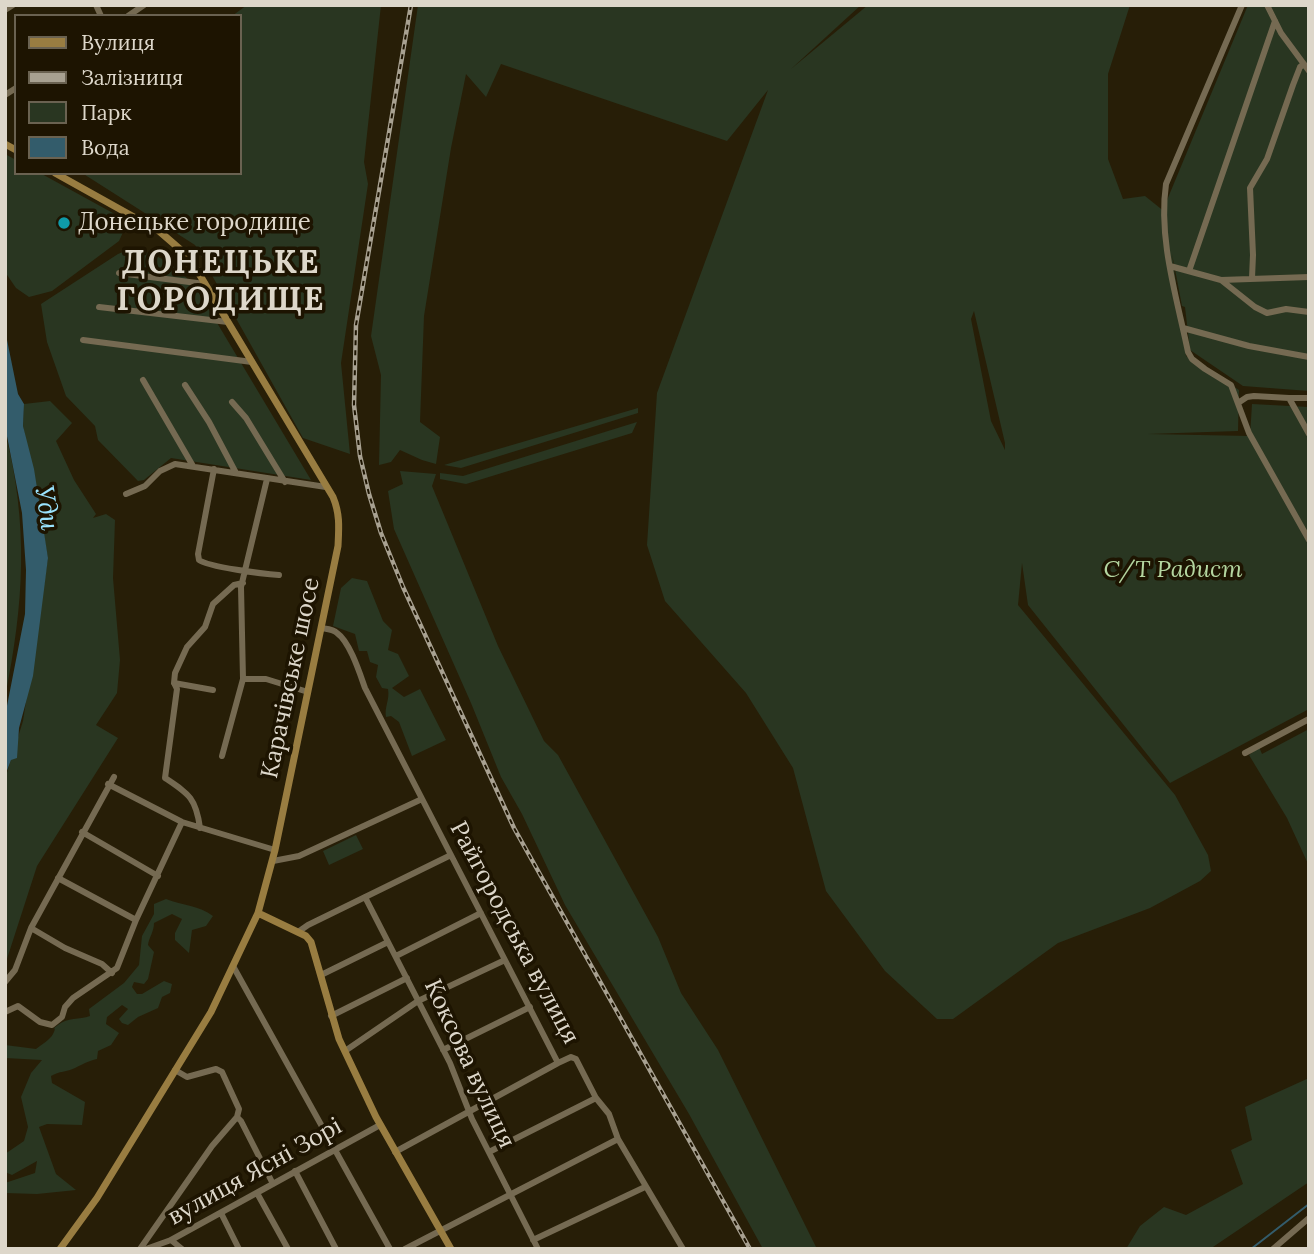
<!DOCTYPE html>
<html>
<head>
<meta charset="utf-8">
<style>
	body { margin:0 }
	#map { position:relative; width:1314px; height:1254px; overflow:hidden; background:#271e07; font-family:Lora,serif }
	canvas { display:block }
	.frame { position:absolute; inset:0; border:7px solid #ddd7ca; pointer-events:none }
	.legend { position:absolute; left:14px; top:14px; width:228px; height:161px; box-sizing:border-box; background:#1d1401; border:2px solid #6a6251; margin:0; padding:9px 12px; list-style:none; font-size:21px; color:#ddd7ca }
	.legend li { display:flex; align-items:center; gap:14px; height:35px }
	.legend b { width:35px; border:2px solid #6a6251 }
</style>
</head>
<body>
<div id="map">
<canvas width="1314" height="1254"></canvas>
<div class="frame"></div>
<ul class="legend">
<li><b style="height:9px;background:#997d41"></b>Вулиця</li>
<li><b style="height:9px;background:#a8a191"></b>Залізниця</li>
<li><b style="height:19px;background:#293621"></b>Парк</li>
<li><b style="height:19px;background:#335c6b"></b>Вода</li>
</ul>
</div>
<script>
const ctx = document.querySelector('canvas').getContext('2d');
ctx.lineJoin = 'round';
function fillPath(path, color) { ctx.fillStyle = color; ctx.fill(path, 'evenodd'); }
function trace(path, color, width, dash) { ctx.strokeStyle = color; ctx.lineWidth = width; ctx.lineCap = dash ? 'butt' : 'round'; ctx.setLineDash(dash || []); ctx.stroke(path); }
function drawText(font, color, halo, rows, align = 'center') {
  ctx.font = font + ' Lora,serif'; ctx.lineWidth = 7; ctx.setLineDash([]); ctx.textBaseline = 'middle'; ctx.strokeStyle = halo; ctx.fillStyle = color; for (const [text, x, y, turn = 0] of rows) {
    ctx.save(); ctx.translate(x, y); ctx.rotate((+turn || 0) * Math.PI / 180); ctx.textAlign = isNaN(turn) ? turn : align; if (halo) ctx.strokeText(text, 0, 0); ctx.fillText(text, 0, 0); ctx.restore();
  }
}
fillPath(new Path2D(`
	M 247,5 L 381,5 L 364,162 L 368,184 L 341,363 L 350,454 L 303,438 L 195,245 L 82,173 L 240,173 L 240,16 L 232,16 Z
	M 418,5 L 861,5 L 791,69 L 868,5 L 1130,5 L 1108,74 L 1108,159 L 1123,199 L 1145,196 L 1165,212 L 1165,205 L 1248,5 L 1309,5 L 1309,391 L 1243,386 L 1190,350 L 1185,307 L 1182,306 L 1172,254 L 1186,356 L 1239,390 L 1238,431 L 1148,434 L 1250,436 L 1252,404 L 1309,407 L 1309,709 L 1170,783 L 1028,605 L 1022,563 L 1018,605 L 1175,795 L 1208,855 L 1211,871 L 1200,881 L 1150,908 L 1058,943 L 953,1019 L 937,1019 L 885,971 L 826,891 L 793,768 L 746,693 L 665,601 L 647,545 L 657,393 L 768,90 L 727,141 L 501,64 L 486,97 L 466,74 L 451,148 L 424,316 L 420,422 L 440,437 L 436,464 L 422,460 L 400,450 L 391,462 L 379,465 L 381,375 L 371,336 ZM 974,311 L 1005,443 L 1005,450 L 991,421 L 971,319 Z
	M 5,154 L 16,160 L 16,173 L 40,173 L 122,218 L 125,228 L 119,241 L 52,291 L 29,297 L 16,288 L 5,272 Z
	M 130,249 C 160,253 174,265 195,286 L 311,480 L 171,458 L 144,480 L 138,481 L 98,440 L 95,426 L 66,396 L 47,342 L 41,304 L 118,254 Z
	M 50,401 L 72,423 L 56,441 L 74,480 L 96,514 L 93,518 L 106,514 L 115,520 L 113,578 L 120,660 L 117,693 L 96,725 L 118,738 L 37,866 L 5,965 L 5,779 L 23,721 L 48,558 L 23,426 L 24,404 Z
	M 638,408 L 638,413 L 461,468 L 444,465 Z
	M 637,422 L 632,433 L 466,484 L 440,479 L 440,473 L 463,476 Z
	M 5,432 C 29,525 24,603 5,697 Z
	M 400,471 L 436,474 L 432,486 L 498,646 L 544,741 L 558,755 L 658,937 L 681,993 L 718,1050 L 817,1249 L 763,1249 L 689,1114 L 565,905 L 522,814 L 501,777 L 471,703 L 394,529 L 388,491 L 403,484 Z
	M 352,578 L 367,581 L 383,621 L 392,630 L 388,650 L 398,654 L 409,676 L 392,688 L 404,697 L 420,689 L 446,740 L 412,756 L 399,722 L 391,716 L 386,717 C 384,707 390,700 388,689 L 382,688 L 376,677 L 378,665 L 370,662 L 367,651 L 359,651 L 355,634 L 333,626 L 341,588 Z
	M 1309,729 L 1309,866 L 1287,818 L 1249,755 L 1259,747 L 1262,754 Z
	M 356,835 L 363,849 L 329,865 L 323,851 Z
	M 166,899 C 183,906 199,905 213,916 L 206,926 L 192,930 L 189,953 L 175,940 L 175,933 L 182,919 L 172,914 L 154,923 C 154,932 149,937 148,945 L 154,952 L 148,979 L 144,984 L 134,982 L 132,987 L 137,994 L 142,994 L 164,981 L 172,984 L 170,993 L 162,997 L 158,1008 L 138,1017 L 128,1025 L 122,1023 L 119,1019 L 128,1009 L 122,1005 L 107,1017 L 106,1024 L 119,1033 L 111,1045 L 98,1051 L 97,1059 C 88,1061 83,1064 75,1068 C 67,1072 59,1071 51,1076 L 52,1083 L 85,1102 L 82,1125 L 47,1124 L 39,1127 L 56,1174 L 76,1190 L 37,1194 L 5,1193 L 5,1183 L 35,1173 L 37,1161 L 12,1175 L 5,1172 L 5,1154 L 24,1141 L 28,1127 L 21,1097 L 31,1073 L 42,1060 L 5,1058 L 5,1045 L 36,1049 C 41,1045 50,1040 53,1034 C 58,1025 50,1031 58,1025 C 68,1017 79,1020 90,1016 L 89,1009 L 124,983 L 139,965 L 142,936 L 154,914 L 154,904 Z
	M 1309,1078 L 1309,1182 L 1210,1249 L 1126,1249 L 1140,1226 L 1164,1207 L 1186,1215 L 1243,1184 L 1231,1150 L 1252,1140 L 1245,1107 Z`), '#293621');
fillPath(new Path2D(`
	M 5,330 L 18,394 L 24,404 L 23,426 L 34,469 L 48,558 L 33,676 L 19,728 L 17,758 L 11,760 L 5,776 L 5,716 L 25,614 L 26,570 L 22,513 L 5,426 Z`), '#335c6b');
trace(new Path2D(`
	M 1251,1249 L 1309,1204`), '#335c6b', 2);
trace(new Path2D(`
	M 96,5 L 101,16
	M 1242,5 L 1166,184 C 1158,239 1177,298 1188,352 L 1192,359 L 1205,369 L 1231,385 L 1249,433 L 1309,540
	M 1267,5 L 1281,33 L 1309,71
	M 5,10 L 13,5
	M 128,16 L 144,5
	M 5,95 L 16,88
	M 1170,266 L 1221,280 L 1309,277
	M 1189,271 L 1275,21
	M 119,273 L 205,284
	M 1252,278 L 1253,255 L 1250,188 L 1267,159 L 1293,85 L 1300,67 L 1304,64
	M 1221,280 L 1255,307 L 1267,313 L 1286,309 L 1309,312
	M 99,307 L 228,322
	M 1183,328 L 1249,346 L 1309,357
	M 83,340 L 252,362
	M 143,380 L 193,466
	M 185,385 L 209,422 L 236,473
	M 1289,398 L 1309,398
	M 232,402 L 246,418 L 285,482
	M 1238,403 L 1247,397 L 1254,396 L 1289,398 L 1309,434
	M 214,469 L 198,554 L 199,560 C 208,567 264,574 279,575
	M 126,494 L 145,486 L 160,471 L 175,464 L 326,487
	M 321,628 C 327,629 333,629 337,633 C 350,642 360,674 365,688 L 558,1063 L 571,1057 L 576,1059 L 596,1098 L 609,1114 L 618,1139 L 683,1249
	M 243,679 L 266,679 L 308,692
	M 174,683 L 213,690
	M 1245,753 L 1309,719
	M 222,756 L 243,679 L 241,587 L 267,479
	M 108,784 L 182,822 L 275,850
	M 200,828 C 196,798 189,794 165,778 L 177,689 L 174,683 L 175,673 L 187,647 L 205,627 L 213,604 L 234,585 L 243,583
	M 82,832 L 158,876
	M 273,861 L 299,856 L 422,799
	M 58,878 L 136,920
	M 365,897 L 450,1063 L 472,1119 L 538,1249
	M 31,928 L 65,948 L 102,964 L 112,973
	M 298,932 L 308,925 L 451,855
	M 396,956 L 481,913
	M 233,966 L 390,1249
	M 321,975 L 388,942
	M 5,982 L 15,970 L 31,928 L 114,777
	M 5,1012 L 18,1006 L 40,1022 L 52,1025 L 62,1017 L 65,1007 L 73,998 L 117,968 L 136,920 L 182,822
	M 331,1016 L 407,978
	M 443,1050 L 530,1007
	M 345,1051 L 418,1001 L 505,960
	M 175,1070 L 187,1077 L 216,1069 L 222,1072 L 239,1109 L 237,1117 L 241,1121 L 273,1184
	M 395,1152 L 558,1063
	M 489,1152 L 596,1098
	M 295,1171 L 336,1249
	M 257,1193 L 288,1249
	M 221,1213 L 239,1249
	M 171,1240 L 182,1249
	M 533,1240 L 645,1187
	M 140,1249 L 212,1146 L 237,1117
	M 146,1249 L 171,1240 L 380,1125
	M 405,1249 L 618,1139
	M 1273,1249 L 1309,1218`), '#756a52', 6);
trace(new Path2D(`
	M 5,144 L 16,150
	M 55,173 L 159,231 L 189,257 L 333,497 C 340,514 339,527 338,546 L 275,850 L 258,913 L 211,1012 L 97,1198 L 60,1249
	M 258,913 L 306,936 L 311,942 L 339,1039 L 376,1117 L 451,1249`), '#997d41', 7);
const rail = new Path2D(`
	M 411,5 L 356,325 L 354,405 L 360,456 L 369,494 L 381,533 L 403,587 L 514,828 L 750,1249`);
trace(rail, '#a8a191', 4.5);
trace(rail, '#1d1401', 2, [5]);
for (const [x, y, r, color] of [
	[64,223,7,"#0f9aa8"]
]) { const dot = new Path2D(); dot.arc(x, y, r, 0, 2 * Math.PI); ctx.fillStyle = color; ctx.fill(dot); trace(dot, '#1d1401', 2.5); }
drawText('24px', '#ddd7ca', '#1d1401', [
	["Донецьке городище",78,223]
], 'left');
drawText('italic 24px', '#b4d6a0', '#1d1401', [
	["С/Т Радист",1173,570]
]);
drawText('24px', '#ddd7ca', '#1d1401', [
	["Карачівське шосе",291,678,-78],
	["Райгородська вулиця",514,933,62],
	["Коксова вулиця",469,1064,65],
	["вулиця Ясні Зорі",255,1172,-29]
]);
drawText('italic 26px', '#9ae3fe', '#1d1401', [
	["Уди",46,508,82]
]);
ctx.letterSpacing = '2px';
drawText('bold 32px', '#ddd7ca', '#1d1401', [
	["ДОНЕЦЬКЕ",221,264],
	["ГОРОДИЩЕ",221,301]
]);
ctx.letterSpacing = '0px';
</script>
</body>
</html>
